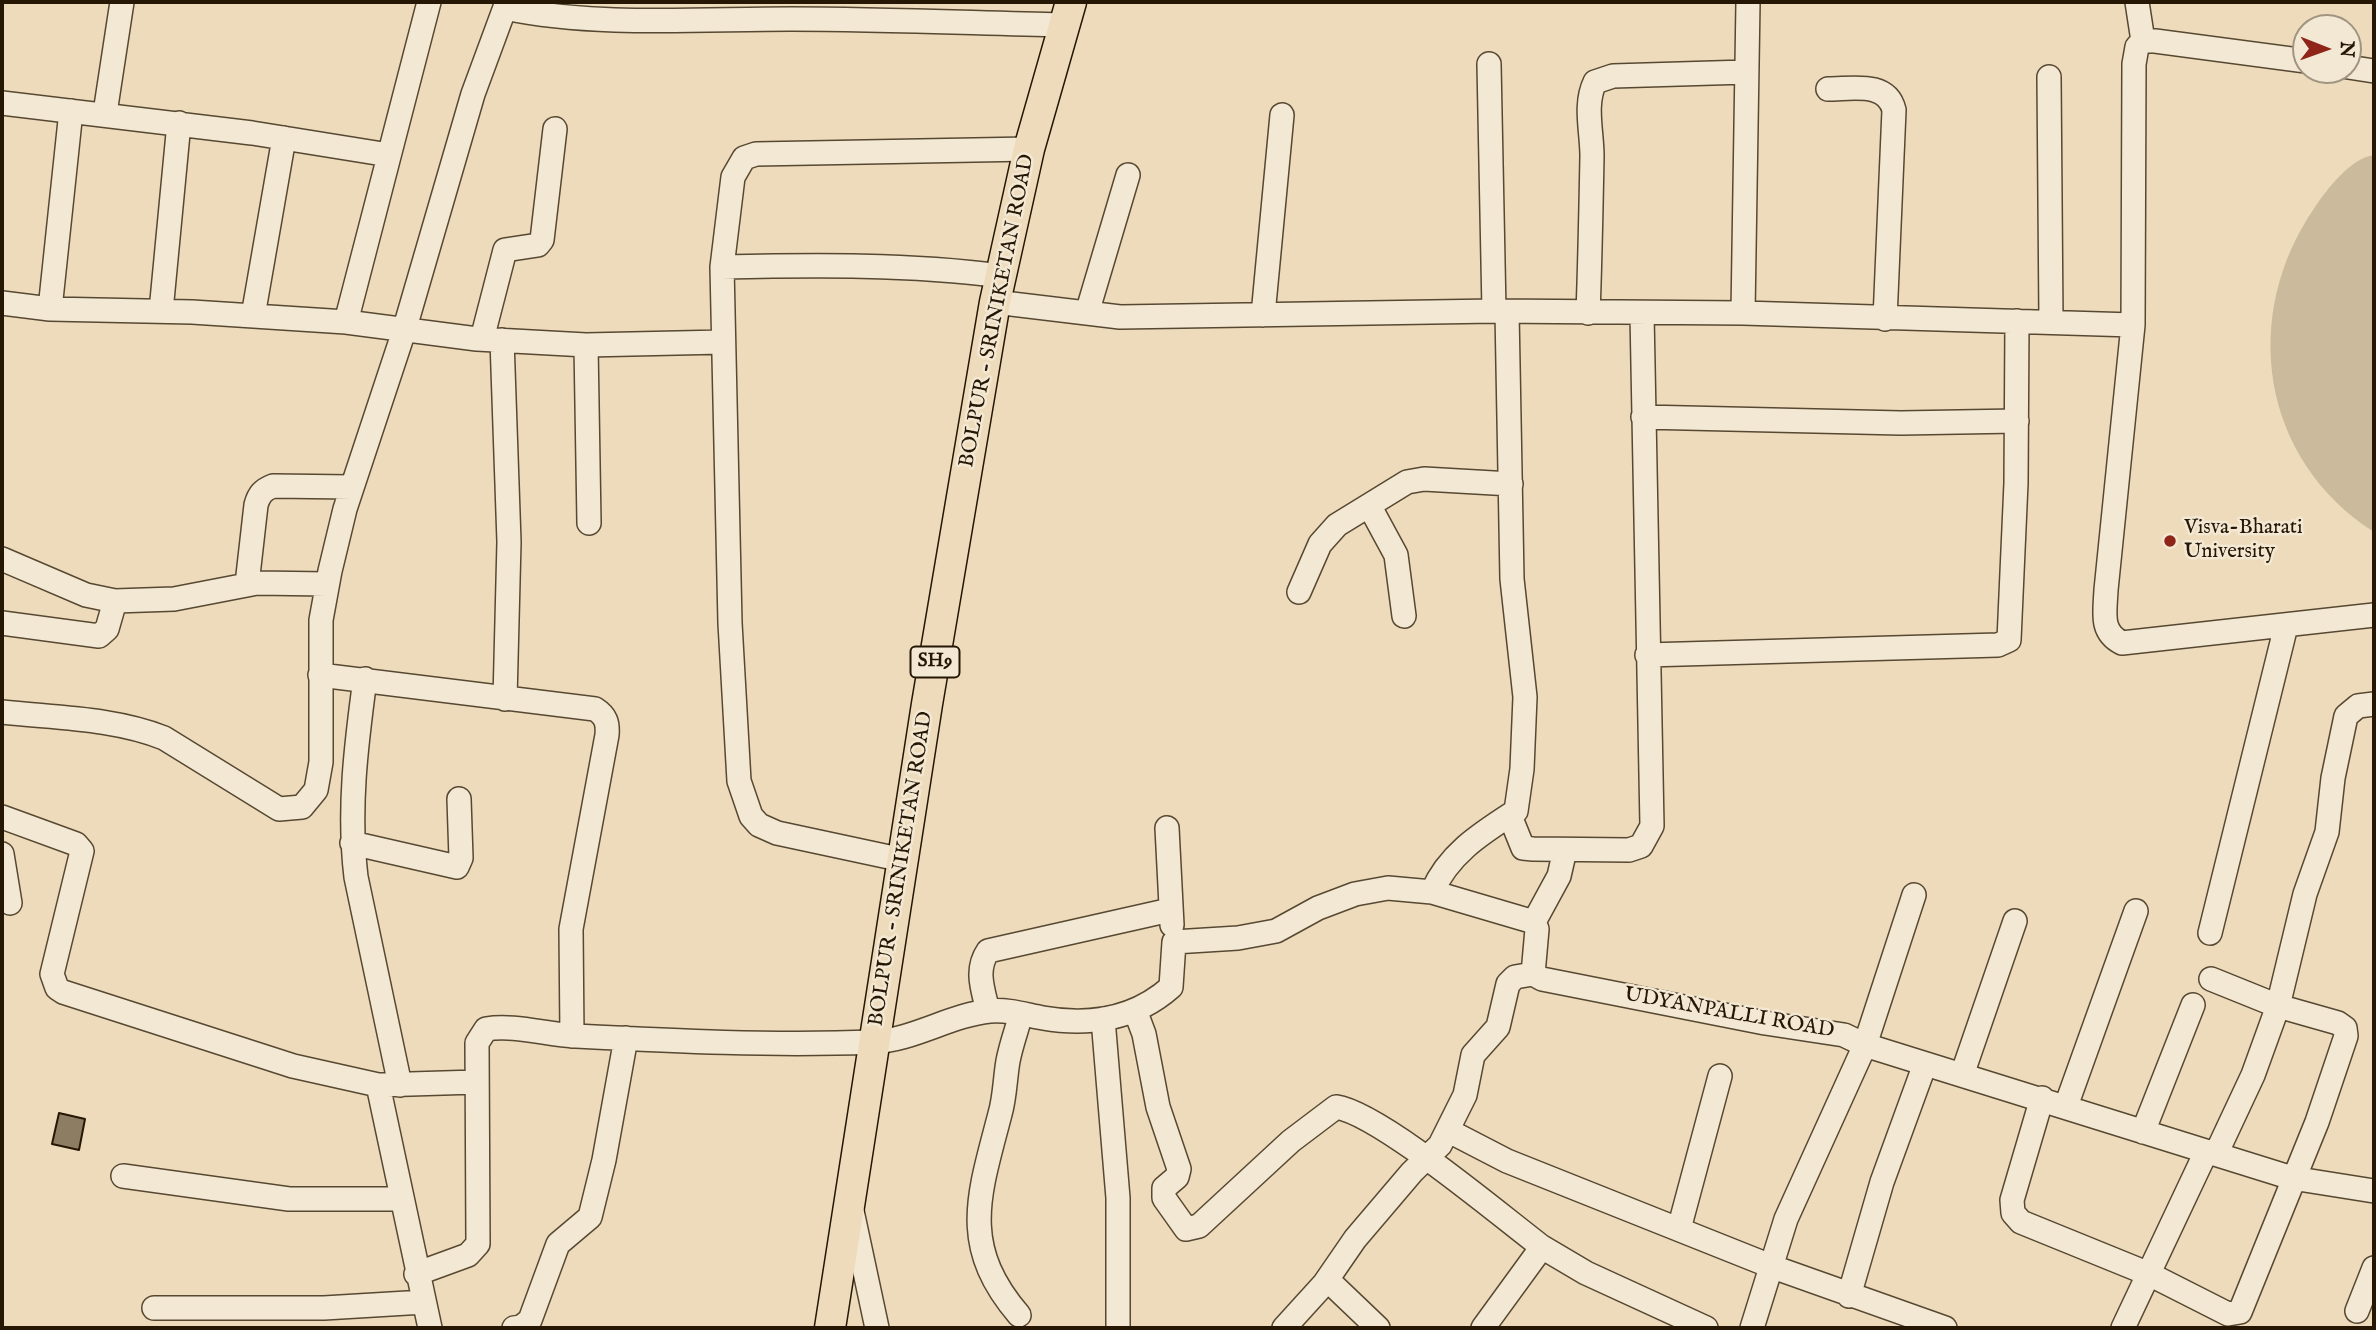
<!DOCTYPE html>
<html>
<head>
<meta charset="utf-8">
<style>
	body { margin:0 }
	#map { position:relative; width:2376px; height:1330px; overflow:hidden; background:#eddbbb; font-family:"IM FELL English",serif }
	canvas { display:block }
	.frame { position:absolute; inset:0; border:4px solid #251704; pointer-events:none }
	.north { position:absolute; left:2292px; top:14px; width:70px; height:70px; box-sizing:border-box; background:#f3e8d3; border:2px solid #a19480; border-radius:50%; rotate:91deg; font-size:19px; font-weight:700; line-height:28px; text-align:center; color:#251704 }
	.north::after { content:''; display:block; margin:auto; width:24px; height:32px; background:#8f2418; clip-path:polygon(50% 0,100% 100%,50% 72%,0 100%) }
</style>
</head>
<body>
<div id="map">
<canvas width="2376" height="1330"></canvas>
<div class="frame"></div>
<div class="north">N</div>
</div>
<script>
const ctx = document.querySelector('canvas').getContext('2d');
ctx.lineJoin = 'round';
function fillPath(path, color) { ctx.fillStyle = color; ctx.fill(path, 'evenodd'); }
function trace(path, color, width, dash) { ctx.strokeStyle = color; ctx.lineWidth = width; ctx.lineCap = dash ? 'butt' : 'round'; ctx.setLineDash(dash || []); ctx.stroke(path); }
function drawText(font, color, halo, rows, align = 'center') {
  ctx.font = font + ' "IM FELL English",serif'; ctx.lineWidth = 5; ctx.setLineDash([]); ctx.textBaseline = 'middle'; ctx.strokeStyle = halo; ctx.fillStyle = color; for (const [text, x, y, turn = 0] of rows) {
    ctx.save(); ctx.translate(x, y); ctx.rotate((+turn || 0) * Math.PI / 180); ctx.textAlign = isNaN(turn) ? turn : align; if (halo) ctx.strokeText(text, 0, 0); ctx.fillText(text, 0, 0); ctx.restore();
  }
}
fillPath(new Path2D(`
	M 2374,155 L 2374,532 C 2260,459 2240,315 2315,207 C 2327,189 2351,158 2374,155 Z`), '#cbba9c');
const building = new Path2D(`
	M 59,1113 L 85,1119 L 79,1150 L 52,1144 Z`);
fillPath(building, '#8d7d63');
trace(building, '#251704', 2);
const minor = new Path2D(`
	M 2137,2 L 2143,41
	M 505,8 C 595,27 700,19 791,19 C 882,19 972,23 1062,25
	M 1489,64 L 1494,311
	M 2348,67 L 2374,71
	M 2049,77 L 2051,321
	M 1828,89 C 1853,89 1887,81 1894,110 L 1885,319
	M 2,103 L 252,133 L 389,155
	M 105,113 L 122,2
	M 722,267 C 816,265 908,264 1002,276
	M 995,302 L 1120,317 L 1494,311 L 1743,313 L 2133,325 L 2106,590 C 2105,613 2100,632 2122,643 L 2374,615
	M 2,303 L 50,309 L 192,312 L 346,322 L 477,339 L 586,345 L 723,342
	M 50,309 L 71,111
	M 161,311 L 179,123
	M 1087,313 L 1128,175
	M 1588,313 C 1590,261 1591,209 1592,156 C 1592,131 1584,105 1595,82 L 1613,76 L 1746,72
	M 1743,313 L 1748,2
	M 1263,315 L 1282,115
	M 253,316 L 284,138
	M 346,322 L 429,2
	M 2133,325 L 2134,64 L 2137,47 L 2143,41 L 2155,41 L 2306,61
	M 482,339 L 505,250 L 538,245 L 542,240 L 555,129
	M 502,340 L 509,542 L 505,699
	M 586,345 L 589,523
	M 1643,417 L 1901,423 L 2017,421
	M 1370,507 L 1396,555 L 1404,616
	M 2,559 L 86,595 L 115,601 L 174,599 L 257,583 L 327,584
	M 247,584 L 256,505 C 259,494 263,490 273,486 L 352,487
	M 1299,592 L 1320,544 L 1337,525 L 1407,482 L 1424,479 L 1511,484
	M 2,623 L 99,636 L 107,629 L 115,601
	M 1647,655 L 1998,645 L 2009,640 L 2016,483 L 2017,321
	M 320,675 L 595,709 C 606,716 608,723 607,735 L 571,929 L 572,1036
	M 365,679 C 356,746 348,810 356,877 L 400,1085
	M 2,712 C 56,718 114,718 164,738 L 279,809 L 302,807 L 316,790 L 321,762 L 321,620 L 330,571 L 345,509 L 404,331 L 473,94 L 507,2
	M 1510,816 L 1523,848 L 1533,849 L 1629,850 L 1641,846 L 1652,826 L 1642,314
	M 2,817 L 76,844 L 82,851 L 52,974 L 57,988 L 63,992 L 293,1066 L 378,1085 L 476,1082
	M 1167,828 L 1172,925
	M 352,843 L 457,867 L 461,858 L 459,799
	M 2,854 L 10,903
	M 903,860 L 777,833 L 759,825 L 751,816 L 739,781 L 730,623 L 722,267 L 733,177 L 744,158 L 756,154 L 1029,149
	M 1432,892 C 1449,853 1482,833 1516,811 L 1522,769 L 1525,697 L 1512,579 L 1507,312
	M 1534,922 L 1559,876 L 1565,850
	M 2210,933 L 2286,626
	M 1135,1010 L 1144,1034 L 1158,1107 L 1179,1169 L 1177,1177 L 1164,1188 L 1164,1198 L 1186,1229 L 1199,1226 L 1291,1141 L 1336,1107 C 1379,1113 1501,1216 1542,1247
	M 988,1011 C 983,990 975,970 988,951 L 1170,910
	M 1103,1019 L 1118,1198 L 1118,1328
	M 1962,1075 L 2015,921
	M 378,1085 L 430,1328
	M 2042,1098 L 2012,1200 L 2013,1213 L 2021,1222 L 2149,1274 L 2228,1314 L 2240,1312 L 2317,1122 L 2346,1036 L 2345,1028 L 2338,1023 L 2278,1006 L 2211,979
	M 2066,1106 L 2136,911
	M 1449,1131 L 1507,1161 L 1773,1267 L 1945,1328
	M 2143,1132 L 2193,1005
	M 2216,1154 L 2253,1075 L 2278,1006 L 2305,894 L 2327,832 L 2333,778 L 2346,716 L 2358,706 L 2374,704
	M 123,1176 L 289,1199 L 402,1199
	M 852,1211 L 877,1328
	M 1679,1229 L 1720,1076
	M 416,1274 L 468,1255 L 478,1244 L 477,1043 L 486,1029 C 515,1024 547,1035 576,1036 C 674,1041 774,1046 873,1042 C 914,1040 950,1015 990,1011 C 1008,1009 1026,1015 1043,1018 C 1089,1026 1135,1019 1171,987 L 1174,942 L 1238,938 L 1276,931 L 1318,908 L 1355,894 L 1388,888 L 1432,892 L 1534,922 L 1537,929 L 1533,974 L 1542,979 L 1765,1023 L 1844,1035 L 1865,1045 L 2292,1178 L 2374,1191
	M 1324,1284 L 1355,1239 L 1412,1172 L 1440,1145 L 1465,1095 L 1473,1055 L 1498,1027 L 1508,984 L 1515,977 L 1533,974
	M 1849,1296 L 1882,1182 L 1925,1064
	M 154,1308 L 324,1308 L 424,1302
	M 2357,1311 L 2374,1268
	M 1019,1315 C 959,1245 979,1195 1000,1114 C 1005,1097 1005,1078 1008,1061 C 1011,1045 1017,1029 1021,1014
	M 514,1328 L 521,1327 L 530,1320 L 558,1244 L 590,1217 L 604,1160 L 626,1038
	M 1284,1328 L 1324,1284 L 1333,1285 L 1378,1328
	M 1483,1328 L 1542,1247 L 1586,1273 L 1706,1328
	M 1752,1328 L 1786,1219 L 1865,1045 L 1914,895
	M 2123,1328 L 2206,1152`);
const major = new Path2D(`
	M 830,1328 L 927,704 L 995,302 L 1029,149 L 1071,2`);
trace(minor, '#574832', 26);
trace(major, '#251704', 33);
trace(minor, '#f3e8d3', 23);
trace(major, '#eddbbb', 30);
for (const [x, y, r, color] of [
	[2170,541,7,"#8f2418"]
]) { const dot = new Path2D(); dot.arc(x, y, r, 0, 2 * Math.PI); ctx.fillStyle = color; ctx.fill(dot); trace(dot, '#f3e8d3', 2.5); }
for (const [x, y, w] of [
	[935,662,49]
]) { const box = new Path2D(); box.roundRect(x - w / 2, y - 15.5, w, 31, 5); ctx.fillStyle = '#f3e8d3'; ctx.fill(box); trace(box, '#251704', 2); }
drawText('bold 19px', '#251704', null, [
	["SH9",935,662]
]);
drawText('21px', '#251704', '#f3e8d3', [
	["BOLPUR - SRINIKETAN ROAD",998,311,-79],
	["BOLPUR - SRINIKETAN ROAD",902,869,-81],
	["UDYANPALLI ROAD",1729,1014,10]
]);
drawText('21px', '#251704', '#f3e8d3', [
	["Visva-Bharati",2184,529],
	["University",2184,553]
], 'left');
</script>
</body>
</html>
